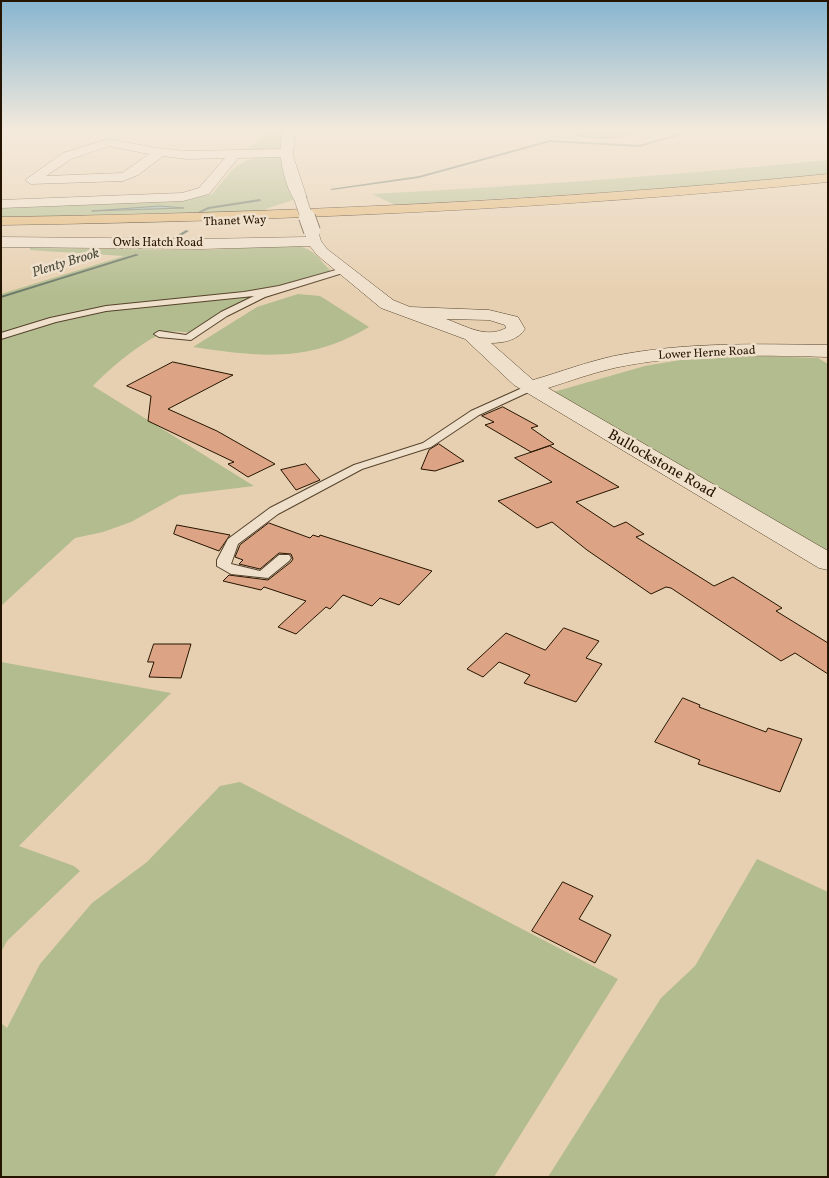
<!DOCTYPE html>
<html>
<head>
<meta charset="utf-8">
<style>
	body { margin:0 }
	#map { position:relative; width:829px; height:1178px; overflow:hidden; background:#e7d0b1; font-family:Vollkorn,serif }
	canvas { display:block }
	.frame { position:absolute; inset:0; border:2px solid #251400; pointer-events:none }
</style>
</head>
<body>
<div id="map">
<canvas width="829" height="1178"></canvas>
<div class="frame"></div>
</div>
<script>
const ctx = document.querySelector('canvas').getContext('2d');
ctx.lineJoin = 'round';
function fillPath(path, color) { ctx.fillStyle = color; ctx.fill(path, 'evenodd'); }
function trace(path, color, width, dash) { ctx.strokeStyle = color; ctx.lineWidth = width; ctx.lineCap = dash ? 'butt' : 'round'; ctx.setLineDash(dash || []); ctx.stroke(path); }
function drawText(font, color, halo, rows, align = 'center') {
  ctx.font = font + ' Vollkorn,serif'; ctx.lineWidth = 5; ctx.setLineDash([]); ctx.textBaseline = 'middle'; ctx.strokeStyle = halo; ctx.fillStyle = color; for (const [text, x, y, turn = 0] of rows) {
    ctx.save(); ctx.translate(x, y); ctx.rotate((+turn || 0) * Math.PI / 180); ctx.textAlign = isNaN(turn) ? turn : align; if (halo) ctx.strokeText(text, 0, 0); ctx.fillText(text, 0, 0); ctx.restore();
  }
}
fillPath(new Path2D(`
	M 271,131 L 288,131 L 282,150 L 240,153 Z
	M 260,156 L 283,157 L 295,198 L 293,200 L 268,208 L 263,212 L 1,217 L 1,206 L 188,200 L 212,194 L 233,169 L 245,161 Z
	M 828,160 L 828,175 L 628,191 L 395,205 L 372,194 C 524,186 676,175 828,160 Z
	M 293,245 C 315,249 315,255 330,270 L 327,273 L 285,285 L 195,334 C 186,332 174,330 164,333 C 143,340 108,370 93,386 L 254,486 L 180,495 L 131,522 L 103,532 L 75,538 L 1,606 L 1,294 L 124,256 L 30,250 L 30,248 L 206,250 Z
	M 298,294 L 320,296 L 369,327 C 308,363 261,357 193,347 L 257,307 Z
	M 761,356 L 818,358 L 828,364 L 828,560 L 550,393 L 645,366 L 680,360 Z
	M 1,662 L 171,693 L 19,846 L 74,866 L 80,871 L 7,941 L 1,952 Z
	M 240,782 L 618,979 L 494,1177 L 1,1177 L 1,1023 L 7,1028 L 40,964 L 92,903 L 147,862 L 220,786 Z
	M 757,859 L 828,892 L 828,1177 L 548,1177 L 661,998 L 695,966 Z`), '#b2bc8e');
const water = new Path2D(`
	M 564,131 L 642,131 C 624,139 581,141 564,131 Z
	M 160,206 L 184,208 L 92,211 Z`);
fillPath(water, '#97b7ac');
trace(water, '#697667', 1);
fillPath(new Path2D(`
	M 690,131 L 693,131 L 639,147 L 550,142 L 419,178 L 332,190 L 330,189 L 419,176 L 550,140 L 639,145 Z
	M 260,199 L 261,201 L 209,209 L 200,213 L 198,212 L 208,207 Z
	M 186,230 L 189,231 L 174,240 L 171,239 Z
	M 136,254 L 139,255 L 1,298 L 1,296 Z`), '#697667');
const building = new Path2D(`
	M 173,362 L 233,375 L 168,409 L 217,431 L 275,464 L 248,477 L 228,464 L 234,462 L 148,421 L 151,396 L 127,386 Z
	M 503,407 L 538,426 L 531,428 L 554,444 L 531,452 L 485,425 L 494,422 L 482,416 Z
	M 439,444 L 464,461 L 435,471 L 421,469 L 429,450 Z
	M 550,446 L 619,487 L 576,502 L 614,527 L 626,522 L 644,534 L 636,537 L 714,586 L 733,577 L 782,608 L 776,611 L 828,643 L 828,674 L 795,653 L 781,661 L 671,588 L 666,587 L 651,594 L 587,550 L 552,522 L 537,528 L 498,501 L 552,482 L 515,458 Z
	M 306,464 L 320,480 L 296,490 L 281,470 Z
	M 269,523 L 310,538 L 313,535 L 319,537 L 320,535 L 432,571 L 399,605 L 380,598 L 372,606 L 343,595 L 330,609 L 326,607 L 296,634 L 278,627 L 306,601 L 264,587 L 261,590 L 223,581 L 229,575 L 268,580 L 291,562 L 293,559 L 291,554 L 279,553 L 260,569 L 239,564 L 243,560 L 235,557 L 240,545 Z
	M 177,525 L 230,535 L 219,551 L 174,534 Z
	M 564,628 L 599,641 L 586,658 L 602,664 L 576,702 L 524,683 L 530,675 L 499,662 L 483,677 L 467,669 L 506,633 L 545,650 Z
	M 154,644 L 191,644 L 181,678 L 149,677 L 154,662 L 148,662 Z
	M 683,698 L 700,705 L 699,707 L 766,732 L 768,728 L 802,739 L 780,792 L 698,764 L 700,760 L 655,742 Z
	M 563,882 L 593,896 L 579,919 L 611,935 L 595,963 L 532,931 Z`);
fillPath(building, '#dca384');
trace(building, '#251400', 1);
const service = new Path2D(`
	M 343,268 L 346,268 L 346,272 L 265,297 L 227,316 L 191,340 L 159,337 L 154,334 L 159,331 L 186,335 L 221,312 L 254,296 L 106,311 L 56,322 L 1,339 L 1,333 L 50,318 L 106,306 L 244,292 L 279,286 Z
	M 531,384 L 535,385 L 535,389 L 479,415 L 431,447 L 362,469 L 278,514 L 238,544 L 231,564 L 260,571 L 279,555 L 289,555 L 291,558 L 289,561 L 268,578 L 231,574 L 217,566 L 217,560 L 228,539 L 270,508 L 354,465 L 423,443 L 471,411 Z`);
const minor = new Path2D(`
	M 108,139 L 156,148 L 187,151 L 286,149 L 292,153 L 286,157 L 238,158 L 209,194 L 183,201 L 1,208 L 1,200 L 182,193 L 199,188 L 225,158 L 187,159 L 163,156 L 138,175 L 123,181 L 31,184 L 25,180 L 63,153 ZM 109,146 L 149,154 L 122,173 L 46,176 L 71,159 Z`);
const tertiary = new Path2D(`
	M 283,131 L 295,131 L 293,156 L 307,198 L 305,201 L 295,201 C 283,182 277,152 283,131 Z
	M 312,227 L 317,228 L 321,241 L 327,249 L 393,300 L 410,307 L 489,310 L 518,317 L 525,329 C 518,340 504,343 491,343 L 533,380 C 560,372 587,362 614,356 C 684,342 757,344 828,345 L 828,357 C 757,355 684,353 614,368 C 592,373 570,381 548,388 L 828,551 L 828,570 L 819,568 L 514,385 L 465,339 L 381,308 L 317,255 L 310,246 L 201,249 L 1,247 L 1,237 L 201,239 L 306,237 L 305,231 ZM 446,319 L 489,320 L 505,325 L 506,328 C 486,339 466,326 446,319 Z`);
const trunk = new Path2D(`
	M 828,174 L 828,182 C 553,209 278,221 1,225 L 1,217 C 278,213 553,201 828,174 Z`);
trace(service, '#56432c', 2);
trace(minor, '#56432c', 1);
trace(tertiary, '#56432c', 1);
trace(trunk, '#251400', 1);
fillPath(service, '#efe0cc');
fillPath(minor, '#efe0cc');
fillPath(tertiary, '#efe0cc');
fillPath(trunk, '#e4b878');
const tertiaryBridgeFar1 = new Path2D(`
	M 300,198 L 307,218`);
const tertiaryBridge = new Path2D(`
	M 307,217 L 312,231`);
trace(tertiaryBridgeFar1, '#56432c', 13, []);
trace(tertiaryBridge, '#56432c', 18, []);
trace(tertiaryBridgeFar1, '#efe0cc', 12);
trace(tertiaryBridge, '#efe0cc', 16);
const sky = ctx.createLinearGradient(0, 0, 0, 296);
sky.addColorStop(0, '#87b5d0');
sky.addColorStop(0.44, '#f4eadc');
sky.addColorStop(1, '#f4eadc00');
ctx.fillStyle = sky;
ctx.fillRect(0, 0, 829, 296);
drawText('12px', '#251400', '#efe0cc', [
	["Thanet Way",235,222,-2],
	["Owls Hatch Road",158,244],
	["Lower Herne Road",707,354,-3]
]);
drawText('italic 14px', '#4d4d3c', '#efe0cc', [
	["Plenty Brook",66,264,-17]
]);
drawText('15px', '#251400', '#efe0cc', [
	["Bullockstone Road",661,465,30]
]);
</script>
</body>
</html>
